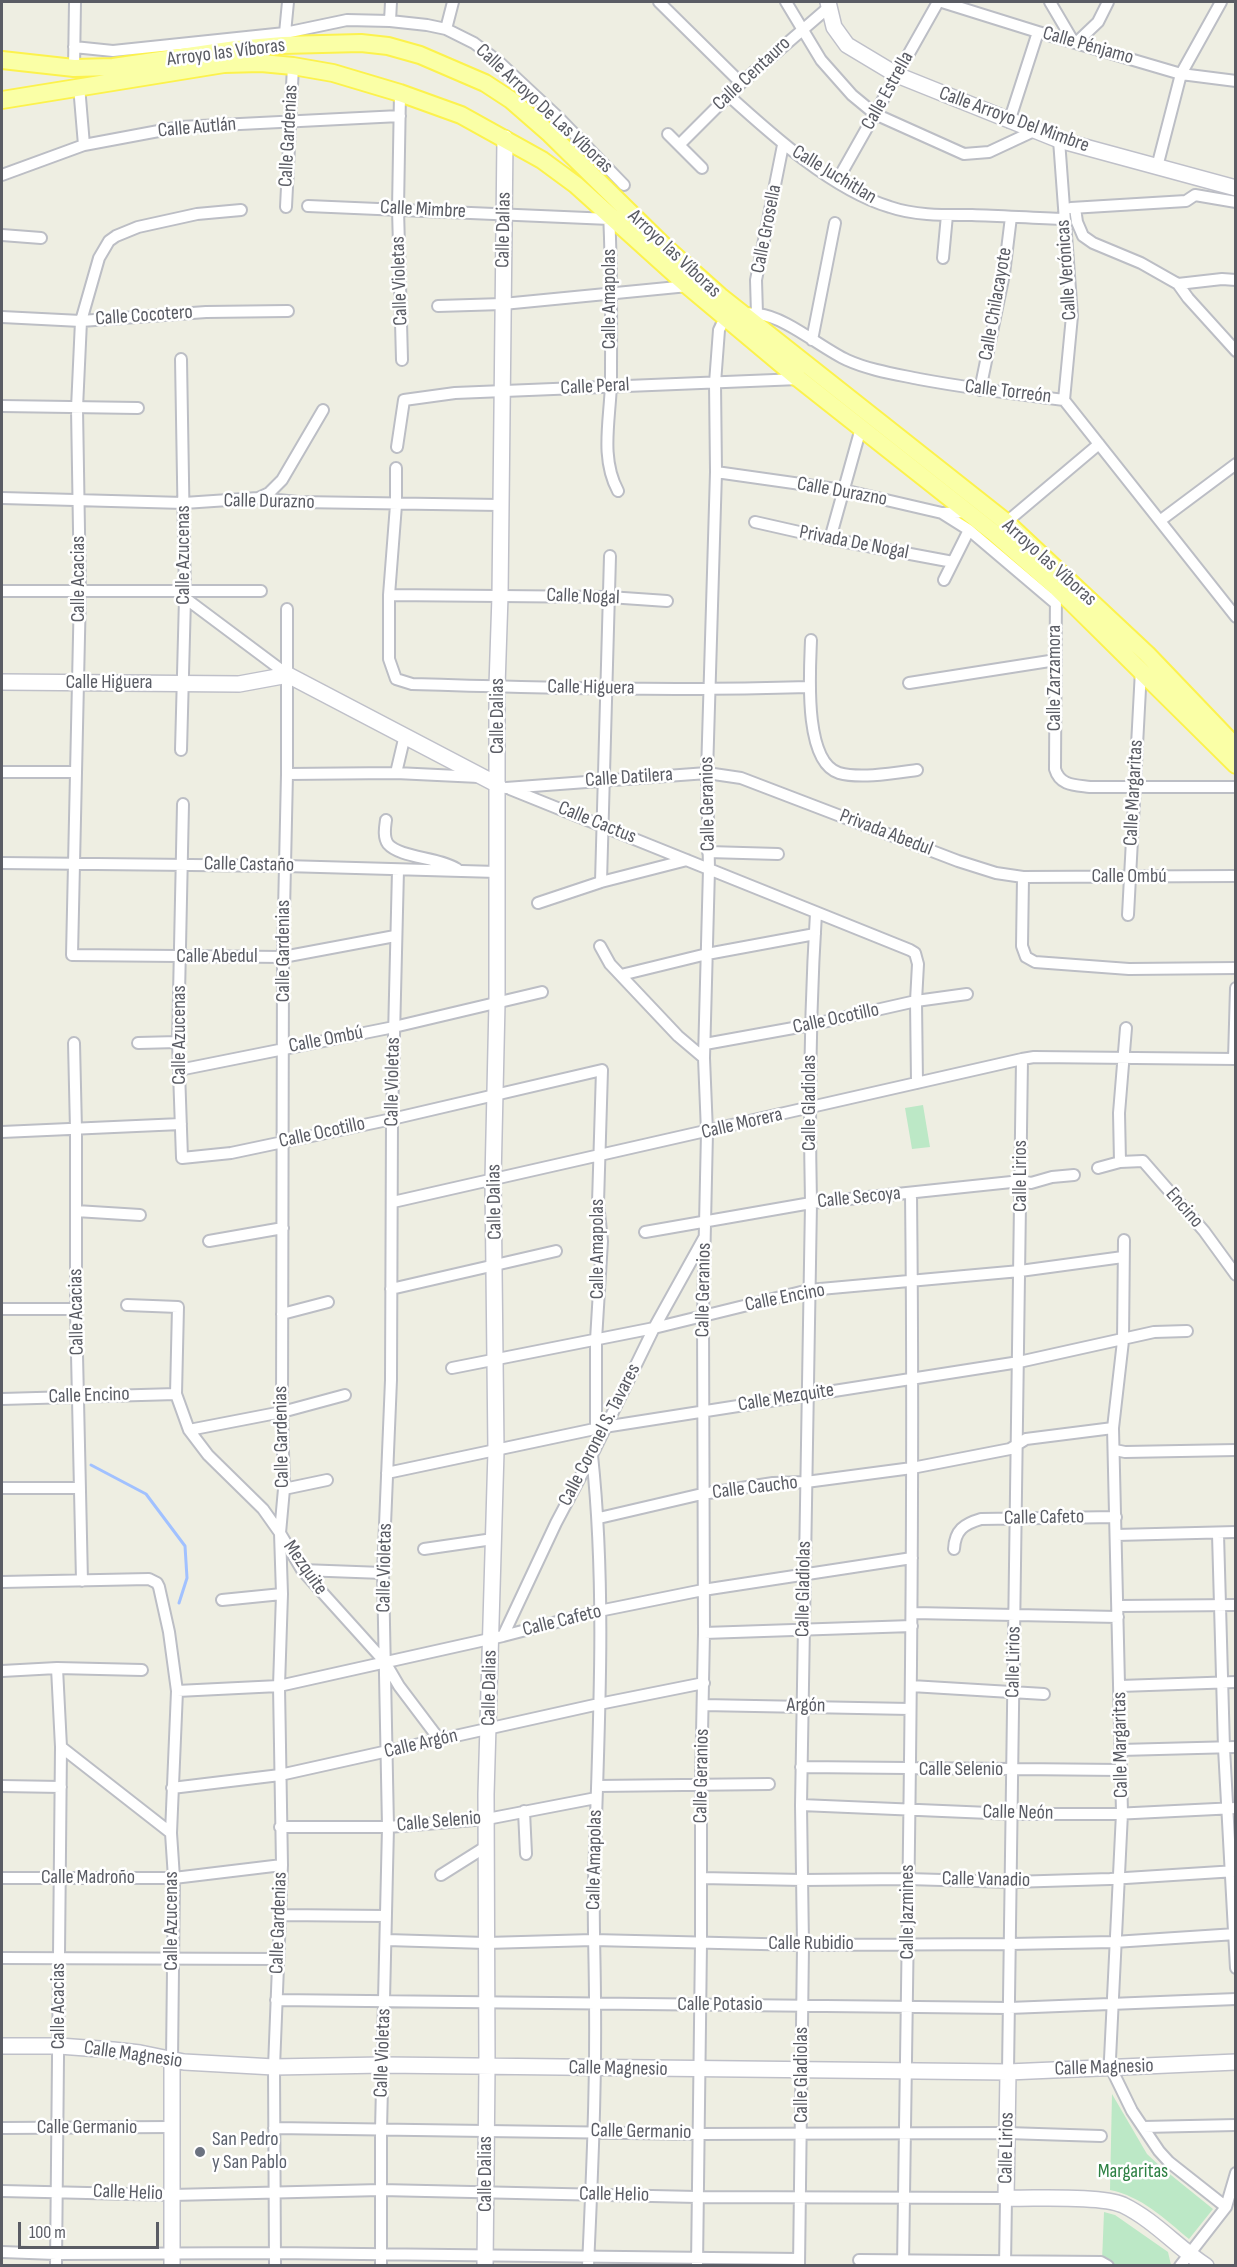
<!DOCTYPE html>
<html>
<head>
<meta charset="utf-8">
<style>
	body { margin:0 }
	#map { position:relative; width:1237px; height:2267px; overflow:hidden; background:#eeeee2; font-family:"Sofia Sans Condensed",sans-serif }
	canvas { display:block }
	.frame { position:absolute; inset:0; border:3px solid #5a5c64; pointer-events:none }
	.scale { position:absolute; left:18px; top:2222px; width:141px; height:27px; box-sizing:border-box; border:3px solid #5a5c64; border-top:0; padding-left:8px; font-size:18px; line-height:21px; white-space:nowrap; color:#5a5c64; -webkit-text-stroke:4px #fff; paint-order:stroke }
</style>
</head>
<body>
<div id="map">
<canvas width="1237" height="2267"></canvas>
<div class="frame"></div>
<div class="scale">100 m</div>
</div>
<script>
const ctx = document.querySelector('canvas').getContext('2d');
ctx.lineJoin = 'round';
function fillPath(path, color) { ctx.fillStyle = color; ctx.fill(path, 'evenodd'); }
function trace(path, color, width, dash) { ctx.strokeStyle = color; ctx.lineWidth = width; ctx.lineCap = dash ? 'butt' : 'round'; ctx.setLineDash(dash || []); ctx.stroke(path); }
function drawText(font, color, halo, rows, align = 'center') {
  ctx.font = font + ' "Sofia Sans Condensed",sans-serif'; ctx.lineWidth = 5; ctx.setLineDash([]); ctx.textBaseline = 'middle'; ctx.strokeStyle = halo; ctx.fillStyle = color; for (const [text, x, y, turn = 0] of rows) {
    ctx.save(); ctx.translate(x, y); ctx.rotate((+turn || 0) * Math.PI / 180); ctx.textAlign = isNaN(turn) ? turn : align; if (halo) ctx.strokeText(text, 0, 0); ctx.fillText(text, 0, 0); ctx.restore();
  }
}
fillPath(new Path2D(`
	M 923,1105 L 930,1147 L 912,1149 L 905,1108 Z
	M 1112,2094 L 1147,2154 L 1161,2167 L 1213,2209 L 1189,2239 C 1165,2219 1141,2196 1110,2190 Z
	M 1104,2212 L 1115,2215 L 1168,2252 L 1171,2265 L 1110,2265 L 1102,2261 Z`), '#bce8c6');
trace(new Path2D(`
	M 91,1465 L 146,1494 L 185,1546 L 187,1578 L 179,1603`), '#a1c1ff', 3);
const street = new Path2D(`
	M 659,2 L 741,83
	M 786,2 L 821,60 L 852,95 L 875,114 L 964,154 L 989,152 L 1034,131
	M 942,2 L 1038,32 L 1181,74 L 1236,81
	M 1050,2 L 1073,41
	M 390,21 L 391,2
	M 446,29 L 453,2
	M 285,33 L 288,2
	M 1077,42 L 1098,22 L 1108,2
	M 74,47 L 113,51 L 285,33 L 347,20 L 390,21 L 427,25 L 446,29 L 474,43 L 499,62 L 559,118 L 624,185
	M 74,68 L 75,2
	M 79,86 L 84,145
	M 400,93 L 398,209 L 402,360
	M 728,95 C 772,135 833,190 890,207 C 916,216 946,215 972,215 C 1003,216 1034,218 1065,219
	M 1009,122 L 1038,32
	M 668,134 L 702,168
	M 1059,140 L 1072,316 L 1064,400
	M 679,145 L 741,83 L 829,7
	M 1157,167 L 1181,74 L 1221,2
	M 2,175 L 84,145 L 180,127 L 400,116
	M 837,181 L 938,2
	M 308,206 L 610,219
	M 286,207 L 293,66
	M 1071,208 L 1186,201 L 1195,195 L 1236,202
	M 1075,208 L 1077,222 L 1083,236 L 1093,243 L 1141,263 L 1178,284 L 1188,298 L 1236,351
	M 241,210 L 197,214 L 138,227 L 116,236 L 109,241 L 99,258 L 81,321 L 77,408 L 80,591 L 72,955 L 283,957 L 395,936
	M 609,214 C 612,270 611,327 611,383 C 610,420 600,458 618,491
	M 2,235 L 41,238
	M 943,258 L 947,215
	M 1178,284 L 1222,279 L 1236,280
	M 438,306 L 503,304 L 688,286
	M 757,314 L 756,280 L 783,145
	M 2,317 L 81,321 L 206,312 L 288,311
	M 812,340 L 835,223
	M 980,390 L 1004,274 L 1011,217
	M 2,406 L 138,408
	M 397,447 L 404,400 L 455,393 L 799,379
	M 396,468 L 396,505 L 389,595 L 389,659 L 396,679 L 412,684 C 544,688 677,691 809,687
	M 716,472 L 843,490 L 942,513 L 966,512
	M 2,498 L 184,503 L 258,498 L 298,502 L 500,505
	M 258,498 L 269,493 L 282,480 L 323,410
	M 942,513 L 969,530 L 1055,603
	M 1161,520 L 1236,464
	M 755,522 L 830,539 L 953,562
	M 1003,525 L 1099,444
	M 830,539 L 861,428
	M 944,580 L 969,530
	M 1056,587 L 1055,769 C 1060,786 1075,785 1090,787 L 1236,787
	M 2,591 L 261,591
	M 389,595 L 609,597 L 667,601
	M 185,598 L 288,675
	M 811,640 C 810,670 803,762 839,773 C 860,779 895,773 917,770
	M 909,683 L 1056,660
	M 181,750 L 185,598 L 181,359
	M 2,772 L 76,772
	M 396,773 L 405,735
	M 287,774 L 396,773 L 479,777
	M 506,788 L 707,773 L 741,778 L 958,861 L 996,873 L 1023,877 L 1236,876
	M 510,789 L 910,950 L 915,953 L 918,964 L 916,1001 L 917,1083
	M 183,804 L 178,1042 L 182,1158 L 231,1153 L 392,1119 L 602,1070 L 598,1203 L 602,1241 L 596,1340 L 596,1429
	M 386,820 C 385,827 383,837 388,844 C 400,858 439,857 457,869
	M 708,852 L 778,854
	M 2,863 L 285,866 L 497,872
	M 1023,877 L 1022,946 L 1026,957 L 1035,962 L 1129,969 L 1236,968
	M 601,882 L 610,556
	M 538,903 L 601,882 L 687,860
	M 1128,915 L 1141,670
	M 600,946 L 610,964 L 678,1036 L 704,1058
	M 621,975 L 707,954 L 815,934
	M 74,1043 L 76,1130 L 76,1309 L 82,1581
	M 138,1043 L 178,1042
	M 705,1044 L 810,1025 L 916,1001 L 967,994
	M 1234,1059 L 1236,988
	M 179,1070 L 394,1027 L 542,992
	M 2,1132 L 181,1124
	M 1120,1162 L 1119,1113 L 1126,1028
	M 1098,1168 L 1120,1162 L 1143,1161 L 1204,1231 L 1236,1275
	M 393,1202 L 1022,1059 L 1034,1057 L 1236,1059
	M 76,1211 L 140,1215
	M 645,1232 L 811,1203 L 1021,1181 L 1031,1183 L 1052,1177 L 1074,1175
	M 1124,1240 L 1123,1341 L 1113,1428 L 1122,1813 L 1110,2059 L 1111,2068 L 1132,2111 L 1159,2151 L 1169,2162 L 1226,2207
	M 209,1241 L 283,1228
	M 391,1289 L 556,1251
	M 127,1305 L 178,1307 L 176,1394 L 189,1430 L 208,1455 L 263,1509 L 280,1533 L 302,1570 L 385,1662 L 399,1686 L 439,1739
	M 2,1309 L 76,1309
	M 282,1314 L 328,1302
	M 452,1368 L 654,1328 L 809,1290 L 1020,1271 L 1123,1257
	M 2,1399 L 176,1394
	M 189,1430 L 282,1412 L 345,1395
	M 1115,1450 L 1125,1452 L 1236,1450
	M 387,1473 L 604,1427 L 1019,1362 L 1154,1332 L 1187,1331
	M 2,1488 L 80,1488
	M 284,1489 L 327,1480
	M 599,1518 L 702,1494 L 773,1483 L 806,1482 L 912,1468 L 1010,1449 L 1026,1439 L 1113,1428
	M 1218,1534 L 1224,1748 L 1236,1968
	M 1116,1535 L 1236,1532
	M 424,1549 L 493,1539
	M 954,1549 C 955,1530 964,1524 981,1519 L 1116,1517
	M 302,1570 L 383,1573
	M 2,1582 L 149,1579 L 157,1583 L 159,1587 L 169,1632 L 177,1691 L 171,1833 L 174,1878 L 172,2060
	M 222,1600 L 282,1594
	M 1118,1606 L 1236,1605
	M 913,1613 L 1118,1617
	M 704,1633 L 912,1626
	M 503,1636 L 556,1523 L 592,1455 L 654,1328 L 704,1238
	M 2,1671 L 57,1668 L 142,1670
	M 911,1686 L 1044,1694
	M 1120,1686 L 1236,1682
	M 177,1691 L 279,1686 L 503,1636 L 599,1611 L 703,1590 L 912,1558
	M 703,1705 L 910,1709
	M 61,1747 L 171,1833
	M 1120,1750 L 1236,1747
	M 801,1767 L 1121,1770
	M 2,1786 L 61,1787
	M 597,1786 L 769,1784
	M 172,1788 L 280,1775 L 599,1704 L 704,1683
	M 801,1805 L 1013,1814 L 1114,1814 L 1236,1808
	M 524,1811 L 526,1854
	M 280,1827 L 388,1827 L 487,1819 L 596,1798
	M 441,1875 L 487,1846
	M 2,1878 L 174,1878 L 282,1865
	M 701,1878 L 803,1880 L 907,1879 L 1011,1882 L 1110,1879 L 1236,1871
	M 281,1915 L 386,1916
	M 387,1940 L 486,1943 L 593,1940 L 803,1945 L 1010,1944 L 1114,1942 L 1236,1934
	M 2,1958 L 278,1959
	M 276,2000 L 1009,2008 L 1236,1999
	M 1008,2072 L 1022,1059
	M 1143,2127 L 1236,2125
	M 2,2128 L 172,2127
	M 274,2128 L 698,2134 L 1007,2133 L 1101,2136
	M 2,2191 L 172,2195 L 381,2190 L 697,2197 L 1006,2198 L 1005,2266
	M 2,2252 L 56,2254 L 275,2253 L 799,2259
	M 859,2260 L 1101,2262 L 1108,2266
	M 56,2266 L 61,1747 L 57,1668
	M 275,2266 L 274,2067 L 282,1865 L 279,1686 L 282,1594 L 280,1533 L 284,1489 L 282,1412 L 283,957 L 287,774 L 287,609
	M 381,2266 L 381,2130 L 388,1827 L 383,1573 L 391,1380 L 392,1119 L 398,870
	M 588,2266 C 592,2178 596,2090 595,2003 C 595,1962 593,1921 594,1881 C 598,1739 607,1596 592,1455
	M 697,2266 L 701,1943 L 701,1784 L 704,1633 L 703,1316 L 707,1132 L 704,1058 L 709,869 L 707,773 L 716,472 L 715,383 L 719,330 C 724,315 743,312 758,314 C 786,317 821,348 847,360 C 869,370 895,374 919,379 C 967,388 1015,394 1064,400 L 1236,617
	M 799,2266 L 803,1945 L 801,1805 L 811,1203 C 809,1106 810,1010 816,913
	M 903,2266 C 908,1908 915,1550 911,1193
	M 1180,2266 L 1226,2207 L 1236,2173`);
const secondary = new Path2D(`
	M 828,2 L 834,27 L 847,45 L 897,75 L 1059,140 L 1236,188
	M 2,682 L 239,684 L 288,675 L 498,785
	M 2,2046 L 59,2046 L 113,2050 L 140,2053 L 184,2062 L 274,2067 L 383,2065 L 1008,2072 L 1236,2062
	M 172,2060 L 172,2266
	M 1008,2072 L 1006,2198 C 1033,2199 1101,2195 1123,2205 C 1154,2220 1177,2247 1206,2266
	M 485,2266 L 487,2067 L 486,1794 L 496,1451 L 493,1180 L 497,1003 L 497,686 L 500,596 L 505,138`);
const primary = new Path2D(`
	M 2,60 L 74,68 L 113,67 L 236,49 L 283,45 L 361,43 L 388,46 L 420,55 L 485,83 L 511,100 L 550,134 L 665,247 L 720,296 L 1006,522 L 1147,654 L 1236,747
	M 2,100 L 224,64 L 261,63 L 293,66 L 333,73 L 400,93 L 461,115 L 542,160 L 576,185 L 688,286 L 799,379 L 994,533 L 1056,587 L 1236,765`);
trace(street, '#bcbec5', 14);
trace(secondary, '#bfc0c9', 18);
trace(primary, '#fcf24d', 20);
trace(street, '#fff', 10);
trace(secondary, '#fff', 15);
trace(primary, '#faffa6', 16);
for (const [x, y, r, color] of [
	[200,2152,6,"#6b7280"]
]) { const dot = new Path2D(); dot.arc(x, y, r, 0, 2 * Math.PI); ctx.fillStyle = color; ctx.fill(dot); trace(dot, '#fff', 2); }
drawText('20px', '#5a5c64', '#fff', [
	["Calle Pénjamo",1088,46,16],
	["Arroyo las Víboras",226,53,-7],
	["Calle Centauro",752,74,-43],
	["Calle Estrella",888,91,-61],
	["Calle Arroyo De Las Víboras",544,109,43],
	["Calle Arroyo Del Mimbre",1014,120,20],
	["Calle Autlán",197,128,-5],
	["Calle Gardenias",289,136,-87],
	["Calle Juchitlan",834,175,31],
	["Calle Mimbre",423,210,3],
	["Calle Grosella",767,229,-79],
	["Calle Dalias",504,230,-89],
	["Arroyo las Víboras",674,254,43],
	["Calle Verónicas",1067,270,-94],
	["Calle Violetas",400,281,-92],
	["Calle Amapolas",610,299,-90],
	["Calle Chilacayote",996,304,-80],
	["Calle Cocotero",144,316,-4],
	["Calle Peral",595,387,-3],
	["Calle Torreón",1008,392,7],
	["Calle Durazno",842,492,10],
	["Calle Durazno",269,502,1],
	["Privada De Nogal",854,543,11],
	["Calle Azucenas",184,555,-90],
	["Arroyo las Víboras",1049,563,42],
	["Calle Acacias",79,579,-90],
	["Calle Nogal",583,597,2],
	["Calle Zarzamora",1055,678,-90],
	["Calle Higuera",109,683],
	["Calle Higuera",591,688,1],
	["Calle Dalias",498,716,-90],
	["Calle Datilera",629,778,-4],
	["Calle Margaritas",1134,793,-87],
	["Calle Geranios",708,804,-91],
	["Calle Cactus",597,823,22],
	["Privada Abedul",886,833,21],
	["Calle Castaño",249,865,1],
	["Calle Ombú",1129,877],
	["Calle Gardenias",284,951,-90],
	["Calle Abedul",217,957],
	["Calle Ocotillo",836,1019,-12],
	["Calle Azucenas",180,1035,-90],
	["Calle Ombú",326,1040,-11],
	["Calle Violetas",393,1082,-89],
	["Calle Gladiolas",810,1103,-90],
	["Calle Morera",742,1124,-13],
	["Calle Ocotillo",322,1133,-12],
	["Calle Lirios",1021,1176,-90],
	["Calle Secoya",859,1198,-6],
	["Calle Dalias",495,1202,-91],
	["Encino",1184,1208,49],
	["Calle Amapolas",598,1249,-90],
	["Calle Geranios",704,1290,-89],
	["Calle Encino",785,1298,-11],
	["Calle Acacias",77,1312,-91],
	["Calle Encino",89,1396,-2],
	["Calle Mezquite",786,1398,-9],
	["Calle Coronel S. Tavares",600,1435,-63],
	["Calle Gardenias",282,1437,-91],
	["Calle Caucho",755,1488,-7],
	["Calle Cafeto",1044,1518,-1],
	["Mezquite",305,1568,55],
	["Calle Violetas",385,1568,-89],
	["Calle Gladiolas",804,1589,-89],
	["Calle Cafeto",562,1621,-14],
	["Calle Lirios",1014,1662,-89],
	["Calle Dalias",490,1688,-89],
	["Argón",806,1706,1],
	["Calle Argón",421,1744,-13],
	["Calle Margaritas",1121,1745,-91],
	["Calle Selenio",961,1770],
	["Calle Geranios",702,1776,-89],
	["Calle Neón",1018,1813,1],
	["Calle Selenio",439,1822,-5],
	["Calle Amapolas",595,1860,-89],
	["Calle Madroño",88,1878],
	["Calle Vanadio",986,1880,1],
	["Calle Jazmines",908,1912,-90],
	["Calle Azucenas",172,1921,-90],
	["Calle Gardenias",279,1923,-88],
	["Calle Rubidio",811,1944],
	["Calle Potasio",720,2005],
	["Calle Acacias",59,2006,-90],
	["Calle Violetas",383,2053,-88],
	["Calle Magnesio",133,2055,8],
	["Calle Magnesio",1104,2068,-2],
	["Calle Magnesio",618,2069,1],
	["Calle Gladiolas",802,2075,-90],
	["Calle Germanio",87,2128],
	["Calle Germanio",641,2132,1],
	["Calle Lirios",1007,2148,-89],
	["Calle Dalias",486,2174,-90],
	["Calle Helio",128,2193,2],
	["Calle Helio",614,2195,1]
]);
drawText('20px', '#5b616d', '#fff', [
	["San Pedro",212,2140],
	["y San Pablo",212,2163]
], 'left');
drawText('20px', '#2d8143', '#fff', [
	["Margaritas",1133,2172]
]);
</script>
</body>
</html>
